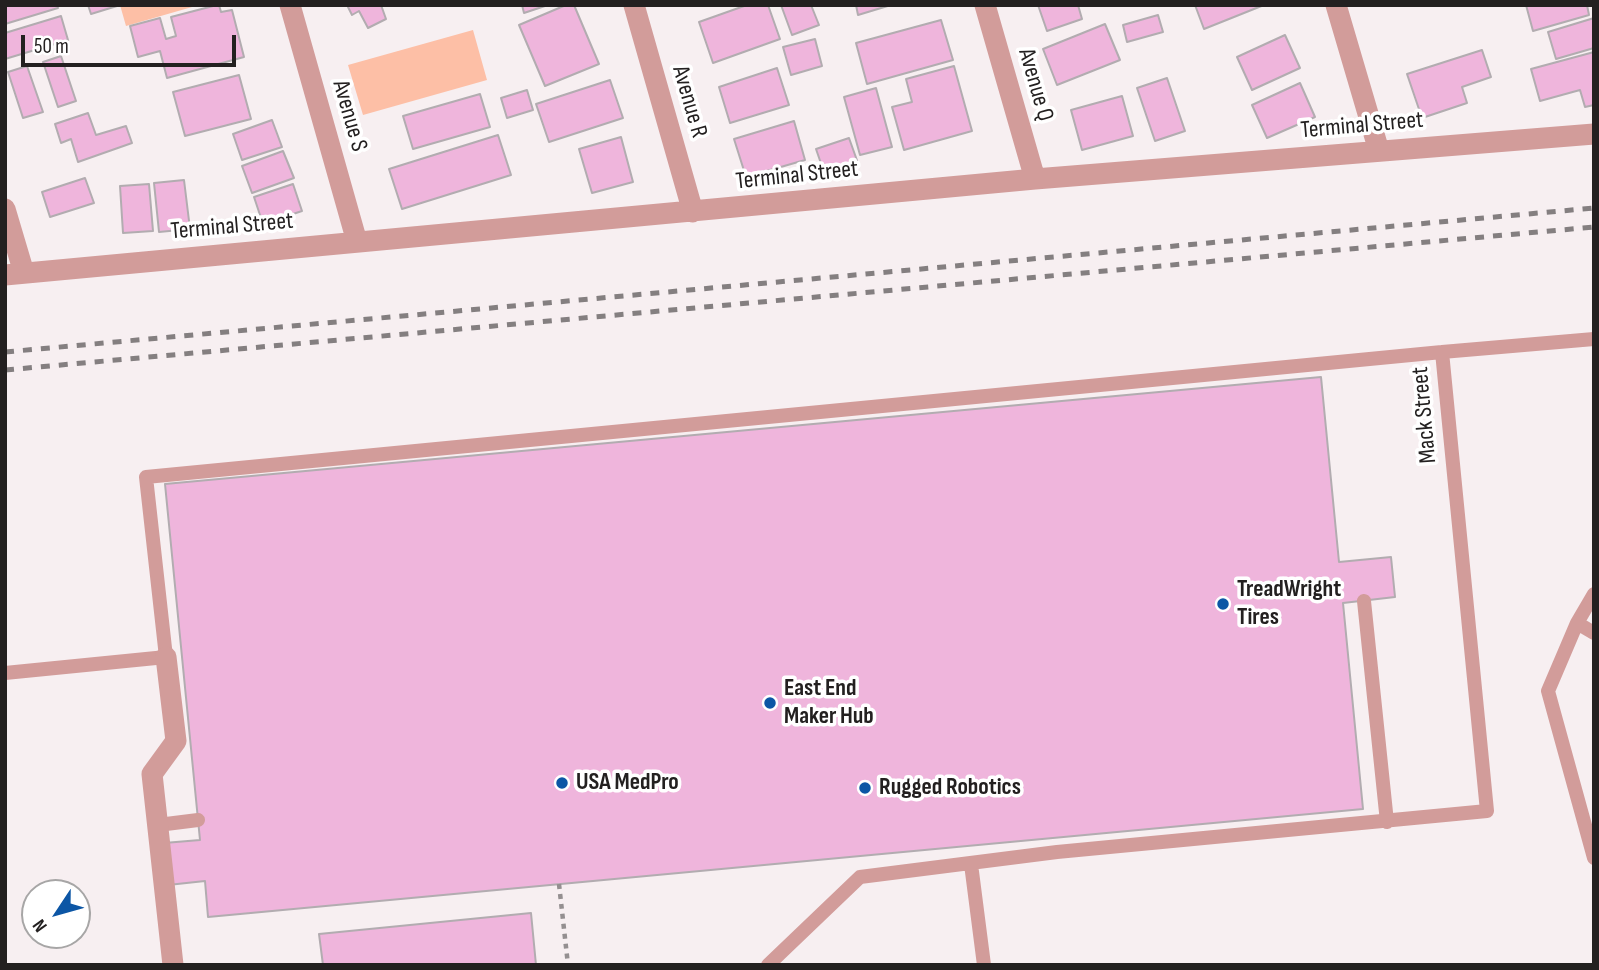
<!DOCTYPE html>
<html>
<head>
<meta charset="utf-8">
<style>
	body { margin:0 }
	#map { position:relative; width:1599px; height:970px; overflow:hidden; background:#f7eff1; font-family:"Sofia Sans Condensed",sans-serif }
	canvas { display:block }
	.frame { position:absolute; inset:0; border:7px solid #232020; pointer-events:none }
	.north { position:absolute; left:21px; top:879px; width:70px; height:70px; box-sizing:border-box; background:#fff; border:2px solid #a7a6a6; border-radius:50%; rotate:234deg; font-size:19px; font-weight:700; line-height:28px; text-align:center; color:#232020 }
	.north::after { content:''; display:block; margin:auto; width:24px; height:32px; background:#0c56a5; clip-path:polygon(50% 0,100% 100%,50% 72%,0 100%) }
	.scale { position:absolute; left:21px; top:35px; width:215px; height:32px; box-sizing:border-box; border:4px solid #232020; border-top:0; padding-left:9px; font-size:21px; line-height:24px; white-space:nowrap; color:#232020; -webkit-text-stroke:5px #fff; paint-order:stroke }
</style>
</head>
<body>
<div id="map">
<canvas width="1599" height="970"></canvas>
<div class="frame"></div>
<div class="north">N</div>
<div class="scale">50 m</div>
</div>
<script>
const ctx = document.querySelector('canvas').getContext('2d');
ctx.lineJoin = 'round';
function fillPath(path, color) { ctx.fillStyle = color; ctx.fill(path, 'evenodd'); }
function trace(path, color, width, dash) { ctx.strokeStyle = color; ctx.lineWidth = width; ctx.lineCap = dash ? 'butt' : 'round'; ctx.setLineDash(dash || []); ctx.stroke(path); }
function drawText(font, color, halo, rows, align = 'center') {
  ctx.font = font + ' "Sofia Sans Condensed",sans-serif'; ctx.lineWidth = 7; ctx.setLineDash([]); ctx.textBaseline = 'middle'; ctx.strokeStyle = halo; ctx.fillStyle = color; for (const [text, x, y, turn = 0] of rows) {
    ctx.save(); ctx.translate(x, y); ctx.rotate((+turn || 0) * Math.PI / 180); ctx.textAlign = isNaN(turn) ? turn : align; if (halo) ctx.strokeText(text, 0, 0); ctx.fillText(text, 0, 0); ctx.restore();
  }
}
fillPath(new Path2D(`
	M 120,5 L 199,5 L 126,26 Z
	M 473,30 L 487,80 L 363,115 L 348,65 Z`), '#fdbfa6');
const building = new Path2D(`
	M 5,5 L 57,5 L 58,8 L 5,24 Z
	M 88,5 L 117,5 L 117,6 L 91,14 Z
	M 217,5 L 219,5 L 221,12 L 232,10 L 244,57 L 167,78 L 160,51 L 138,57 L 130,26 L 160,18 L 166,39 L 176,36 L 171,17 Z
	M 347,5 L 381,5 L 386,19 L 368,28 L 359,11 L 352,15 Z
	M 522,5 L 548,5 L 524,13 Z
	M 566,5 L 574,5 L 599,64 L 545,86 L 519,25 Z
	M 747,5 L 768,5 L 780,39 L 713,63 L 699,22 Z
	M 781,5 L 811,5 L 819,25 L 792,35 Z
	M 856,5 L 891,5 L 858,15 Z
	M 1038,5 L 1078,5 L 1082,19 L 1047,31 Z
	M 1195,5 L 1264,5 L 1204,29 Z
	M 1526,5 L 1587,5 L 1589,15 L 1533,31 Z
	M 1158,15 L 1163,32 L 1127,42 L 1123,25 Z
	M 61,16 L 68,40 L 5,59 L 5,33 Z
	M 1594,18 L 1594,48 L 1556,59 L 1548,32 Z
	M 941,20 L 953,60 L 867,84 L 856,43 Z
	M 1105,24 L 1120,60 L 1057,85 L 1043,49 Z
	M 1285,35 L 1300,68 L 1252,90 L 1237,57 Z
	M 815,39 L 822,66 L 791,75 L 783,47 Z
	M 1482,50 L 1491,77 L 1462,87 L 1467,103 L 1422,118 L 1407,74 Z
	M 1594,52 L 1594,105 L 1585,107 L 1580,90 L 1540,101 L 1531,69 Z
	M 61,56 L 76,101 L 58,107 L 43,62 Z
	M 27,66 L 43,112 L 23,118 L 8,72 Z
	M 954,66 L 972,131 L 904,150 L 892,107 L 912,102 L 906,79 Z
	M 777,68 L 789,105 L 730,123 L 719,87 Z
	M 239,75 L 251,119 L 185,136 L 173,92 Z
	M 1167,78 L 1185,131 L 1155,141 L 1137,88 Z
	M 610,80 L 623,118 L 549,142 L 536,104 Z
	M 1300,83 L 1315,117 L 1267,138 L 1252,105 Z
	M 876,88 L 892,147 L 860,155 L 844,97 Z
	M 527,90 L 533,110 L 507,118 L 501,98 Z
	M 480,94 L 490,127 L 413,149 L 403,116 Z
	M 1122,96 L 1133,136 L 1082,150 L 1071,110 Z
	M 88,113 L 96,135 L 126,126 L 132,143 L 78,162 L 71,139 L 61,143 L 55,124 Z
	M 272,120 L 282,147 L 242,160 L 233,134 Z
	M 794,121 L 805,160 L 746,177 L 734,139 Z
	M 498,135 L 511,175 L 402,209 L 389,169 Z
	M 621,137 L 633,182 L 592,193 L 579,149 Z
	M 849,138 L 859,166 L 826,178 L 816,149 Z
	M 283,151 L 294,178 L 252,193 L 242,166 Z
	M 85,178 L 94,203 L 50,217 L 42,192 Z
	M 184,180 L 190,229 L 159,232 L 154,183 Z
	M 149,184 L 153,231 L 123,233 L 120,186 Z
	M 293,184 L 302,211 L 263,224 L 254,197 Z
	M 1321,377 L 1339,562 L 1391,557 L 1395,597 L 1343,603 L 1363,809 L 208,917 L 205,881 L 168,885 L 164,843 L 200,840 L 165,484 Z
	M 531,913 L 536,965 L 323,965 L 319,934 Z`);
fillPath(building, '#efb5dc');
trace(building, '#b2acb0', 2);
trace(new Path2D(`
	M 559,884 L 568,965`), '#948f90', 4.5, [5, 5]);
trace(new Path2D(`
	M 1594,594 L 1577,623 L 1548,691 L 1594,858
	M 1364,601 L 1387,822
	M 1577,623 L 1594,633
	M 5,673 L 166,657 L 146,477 L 1442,352
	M 158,825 L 198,820
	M 971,864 L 984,965
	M 768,965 L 860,877 L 1057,852 L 1487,811 L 1442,352 L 1594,339`), '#d29c9a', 14);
trace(new Path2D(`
	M 290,5 L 357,242
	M 634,5 L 693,212
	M 985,5 L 1035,179
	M 1336,5 L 1379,151
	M 5,209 L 24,273
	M 5,275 L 1035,179 L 1594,134
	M 166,657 L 176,741 L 152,774 L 173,965`), '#d29c9a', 21);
trace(new Path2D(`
	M 5,352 L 1594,208
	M 5,370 L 1594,227`), '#847f80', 5, [9, 9]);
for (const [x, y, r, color] of [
	[1223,604,7,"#0c56a5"],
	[770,703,7,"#0c56a5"],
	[562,783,7,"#0c56a5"],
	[865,788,7,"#0c56a5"]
]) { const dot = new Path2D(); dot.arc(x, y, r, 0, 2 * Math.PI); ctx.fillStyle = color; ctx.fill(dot); trace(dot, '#fff', 2.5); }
drawText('24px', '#232020', '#fff', [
	["Avenue Q",1035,85,74],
	["Avenue R",689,102,74],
	["Avenue S",349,116,74],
	["Terminal Street",1362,126,-5],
	["Terminal Street",797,176,-6],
	["Terminal Street",232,227,-5],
	["Mack Street",1425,415,-95]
]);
drawText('bold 24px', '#232020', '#fff', [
	["TreadWright",1237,590],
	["Tires",1237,618],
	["East End",784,689],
	["Maker Hub",784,717],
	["USA MedPro",576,783],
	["Rugged Robotics",879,788]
], 'left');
</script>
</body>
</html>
